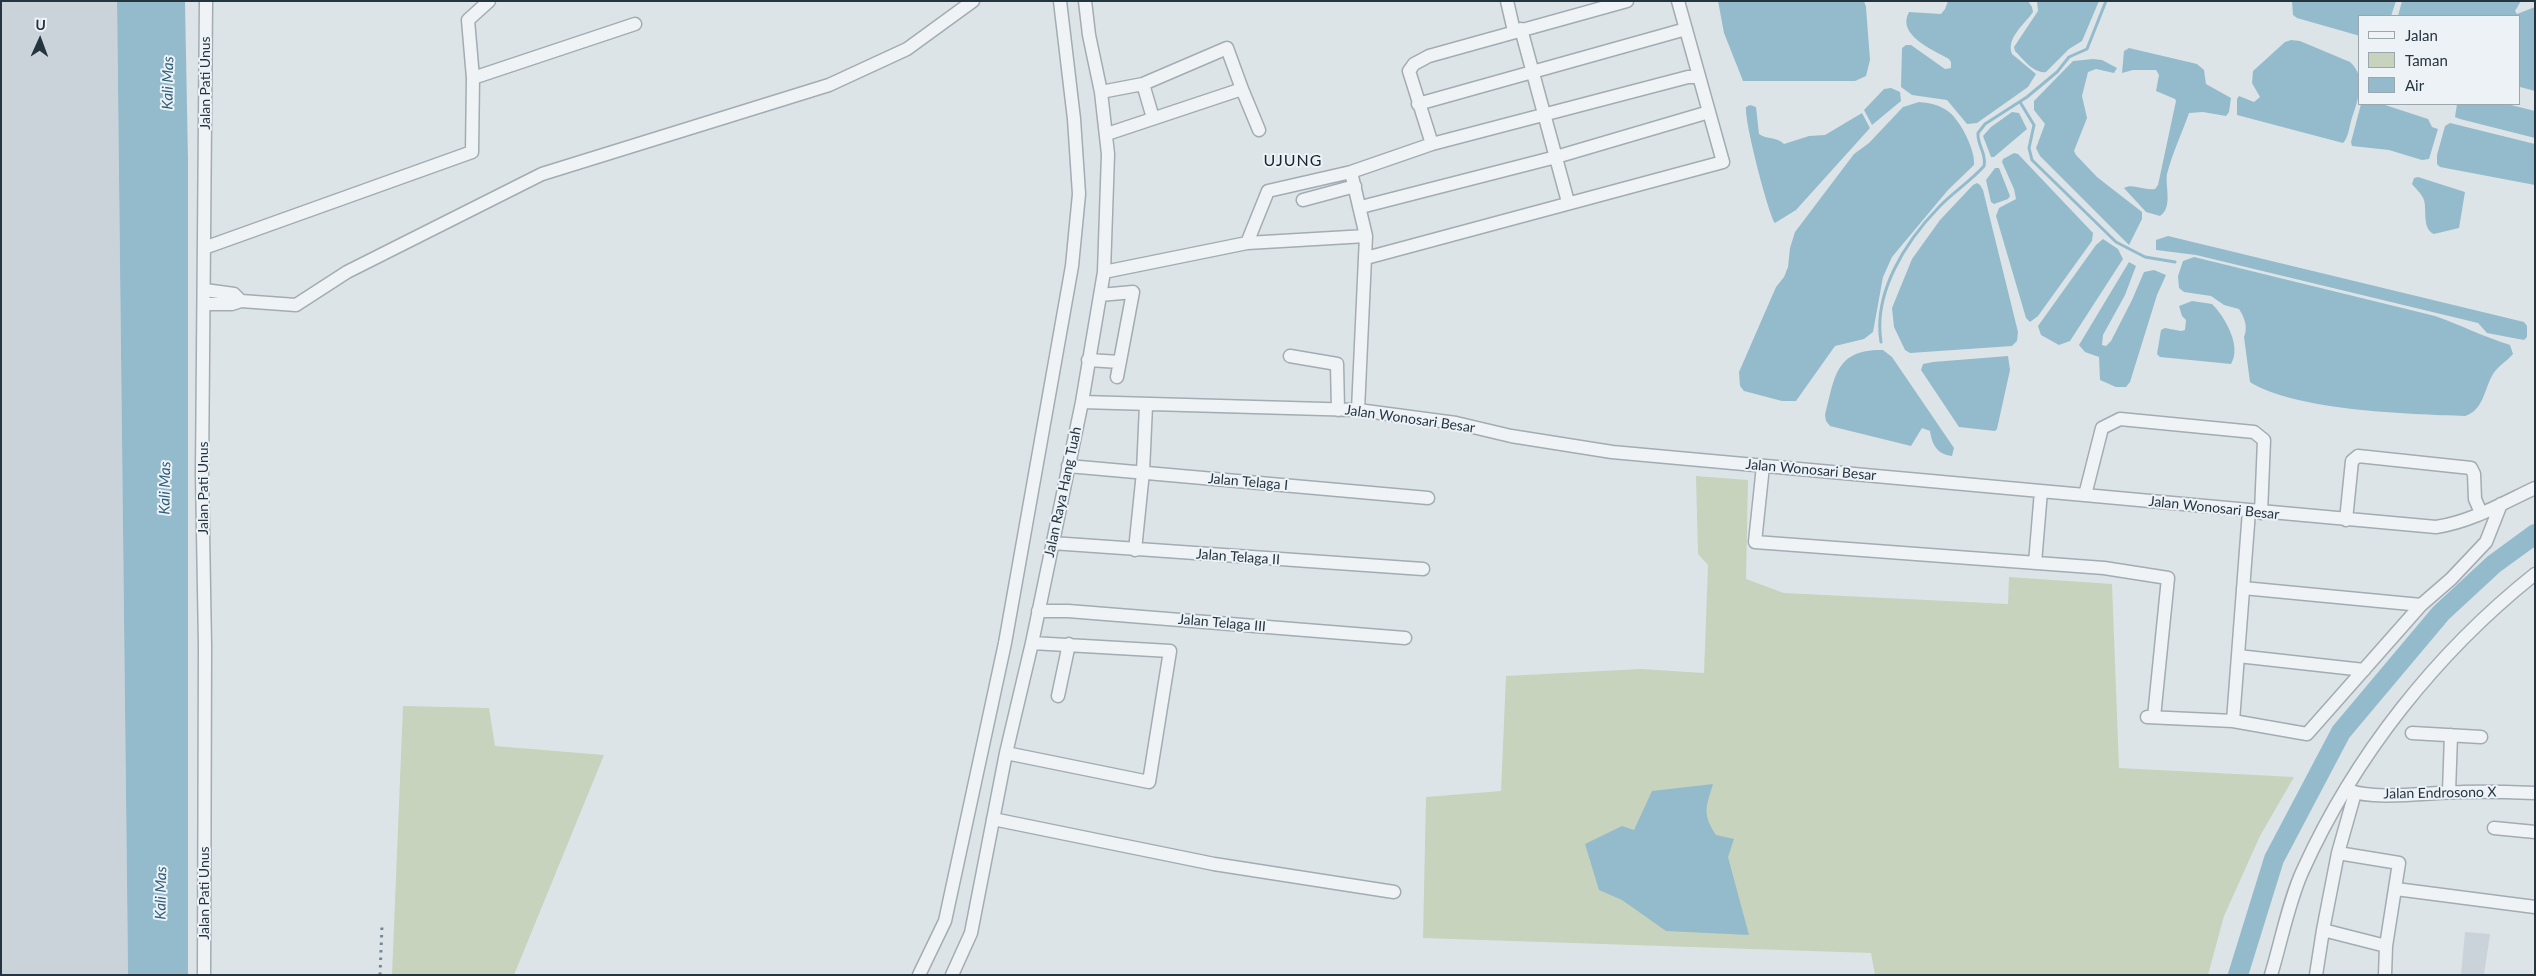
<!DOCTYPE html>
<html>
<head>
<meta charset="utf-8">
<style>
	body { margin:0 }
	#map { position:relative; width:2536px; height:976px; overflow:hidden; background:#dde4e8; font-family:Lato,sans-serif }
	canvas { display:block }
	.frame { position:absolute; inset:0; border:2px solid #253540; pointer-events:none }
	.legend { position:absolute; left:2358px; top:15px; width:162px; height:90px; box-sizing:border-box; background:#ecf2f6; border:1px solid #9ca6ad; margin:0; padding:6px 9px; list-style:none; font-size:15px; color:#253540 }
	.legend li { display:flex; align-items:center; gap:10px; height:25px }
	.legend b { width:25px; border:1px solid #9ca6ad }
	.north { position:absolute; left:15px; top:15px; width:50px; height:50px; -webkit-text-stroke:4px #ecf2f6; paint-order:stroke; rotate:2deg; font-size:14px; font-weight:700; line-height:20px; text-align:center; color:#253540 }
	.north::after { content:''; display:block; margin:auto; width:18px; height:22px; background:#253540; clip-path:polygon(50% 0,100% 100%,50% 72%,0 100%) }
</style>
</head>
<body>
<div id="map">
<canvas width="2536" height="976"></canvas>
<div class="frame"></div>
<ul class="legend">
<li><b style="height:6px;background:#f0f3f6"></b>Jalan</li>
<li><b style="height:14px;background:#c7d3bd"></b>Taman</li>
<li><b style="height:14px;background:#94bbcc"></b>Air</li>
</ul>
<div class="north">U</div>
</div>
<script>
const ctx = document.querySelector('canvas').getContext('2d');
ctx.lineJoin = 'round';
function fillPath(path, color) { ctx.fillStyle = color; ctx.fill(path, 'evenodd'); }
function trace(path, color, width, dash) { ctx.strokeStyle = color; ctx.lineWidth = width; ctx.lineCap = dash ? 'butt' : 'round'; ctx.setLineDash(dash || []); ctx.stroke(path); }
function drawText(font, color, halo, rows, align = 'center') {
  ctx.font = font + ' Lato,sans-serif'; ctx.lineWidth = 4; ctx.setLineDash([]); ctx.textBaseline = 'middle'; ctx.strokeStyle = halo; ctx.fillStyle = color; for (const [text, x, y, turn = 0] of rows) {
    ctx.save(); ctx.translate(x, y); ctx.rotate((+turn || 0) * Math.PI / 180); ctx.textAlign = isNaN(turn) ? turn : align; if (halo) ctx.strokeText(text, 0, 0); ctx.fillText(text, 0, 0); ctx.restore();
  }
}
fillPath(new Path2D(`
	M 1,1 L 117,1 L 128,975 L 1,975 Z
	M 2465,932 L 2490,934 L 2484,975 L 2461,975 Z`), '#cad3da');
fillPath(new Path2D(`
	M 1696,476 L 1748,480 L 1746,579 L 1784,593 L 2008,604 L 2009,577 L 2112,584 L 2119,768 L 2294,777 L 2260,836 L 2224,916 L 2208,975 L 1875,975 L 1871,953 L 1423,938 L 1426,797 L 1501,791 L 1506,676 L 1641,669 L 1704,673 L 1708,565 L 1698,554 Z
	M 403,706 L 489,708 L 495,746 L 604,755 L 514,975 L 392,975 Z`), '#c7d3bd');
fillPath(new Path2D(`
	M 117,1 L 185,1 L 188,160 L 188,975 L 128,975 Z
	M 1718,1 L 1864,1 L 1866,7 L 1870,60 L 1866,76 L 1855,81 L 1743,81 L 1724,33 Z
	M 1948,1 L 2028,1 L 2032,7 L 2033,12 C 2024,25 2006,38 2012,54 L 2036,74 L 2028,87 L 1977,123 L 1967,124 L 1947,100 L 1912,95 L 1901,87 L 1902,48 L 1906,45 L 1911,45 L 1945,69 L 1951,68 L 1951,62 L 1949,59 C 1933,50 1896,35 1909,12 L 1941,14 L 1945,9 Z
	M 2037,1 L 2099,1 L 2082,41 L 2069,49 L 2046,72 C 2034,74 2023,59 2015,51 L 2014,47 L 2038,11 Z
	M 2292,1 L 2396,1 L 2391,16 L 2360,16 L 2360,36 L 2297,18 L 2293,15 Z
	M 2402,1 L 2521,1 L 2515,11 L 2517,14 L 2535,7 L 2535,91 L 2520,87 L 2520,16 L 2398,16 Z
	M 2291,40 L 2300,41 L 2350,62 C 2368,78 2357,102 2351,121 C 2349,129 2348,138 2343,143 L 2237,115 L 2237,99 L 2239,96 L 2254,102 L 2260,97 L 2252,83 L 2253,71 L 2285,42 Z
	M 2129,48 L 2197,64 L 2204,70 L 2206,84 L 2231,98 L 2229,112 L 2226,116 L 2203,112 L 2189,113 C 2182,133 2172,154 2167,174 C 2165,187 2173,207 2160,216 L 2146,212 L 2124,188 C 2133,183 2144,191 2155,189 L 2158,185 L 2176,101 L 2175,99 L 2156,91 L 2159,75 L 2156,70 L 2133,70 L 2122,73 L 2124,51 Z
	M 2093,59 L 2102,60 L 2117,68 L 2114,73 L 2096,69 L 2088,72 L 2082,96 L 2087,118 L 2074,151 L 2076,155 L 2097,177 L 2142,212 L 2142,219 L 2129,245 L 2040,156 L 2036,148 L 2045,124 L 2034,110 L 2034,101 L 2073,61 Z
	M 1891,88 L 1900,92 L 1901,101 L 1872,125 L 1864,110 L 1884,89 Z
	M 1919,102 C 1931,103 1940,105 1949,112 C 1960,120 1976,151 1974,165 L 1948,190 L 1892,257 L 1883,277 L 1873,332 L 1864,339 L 1835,346 L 1796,401 L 1782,401 L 1744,391 L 1740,386 L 1739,372 L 1776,287 L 1784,277 L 1788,267 L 1790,248 L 1795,232 L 1854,154 L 1869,143 L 1903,107 Z
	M 2361,104 L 2382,104 L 2428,119 L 2432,127 L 2438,129 L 2429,159 L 2422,160 L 2389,150 L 2352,146 L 2351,142 Z
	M 2457,104 L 2507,104 L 2535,111 L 2535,138 L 2460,119 L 2455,117 Z
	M 1750,105 L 1756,107 L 1759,134 C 1767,140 1776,136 1784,144 L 1809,136 L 1825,135 L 1862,113 L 1870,128 L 1796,210 L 1775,223 C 1768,213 1744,120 1746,107 Z
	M 2012,112 L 2019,113 L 2027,129 L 1994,157 L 1991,157 L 1983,136 L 1991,127 Z
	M 2450,123 L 2535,144 L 2535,185 L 2440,167 L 2437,164 L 2437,155 L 2445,126 Z
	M 2014,153 L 2018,154 L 2093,233 L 2092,241 L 2038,316 L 2030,322 L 2026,318 L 1996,216 L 1999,208 L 2016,199 L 2014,189 L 2002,162 L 2003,159 Z
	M 1995,168 L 1999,168 L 2010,196 L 2008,199 L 1994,204 L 1991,202 L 1986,180 Z
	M 2418,177 L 2465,192 L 2459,228 L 2434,234 C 2422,229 2427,211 2424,200 C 2422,194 2416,189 2412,184 L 2414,178 Z
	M 1977,183 L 1980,185 L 1983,190 L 2018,332 L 2017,341 L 2012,346 L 1910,353 L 1905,350 L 1894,327 L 1892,308 L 1912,259 L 1940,220 L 1973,185 Z
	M 2168,236 L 2524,322 L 2527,326 L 2527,337 L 2524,340 L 2487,333 L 2478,323 L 2196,255 L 2156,250 L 2156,240 Z
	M 2103,239 L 2118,249 L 2123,259 L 2070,341 L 2059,345 L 2041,335 L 2038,326 L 2096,245 Z
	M 2194,257 L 2435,316 C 2461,325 2484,337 2510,345 L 2513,354 C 2506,362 2498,366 2493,374 C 2484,389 2484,410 2465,416 C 2410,414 2296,411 2250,382 L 2244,337 C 2248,328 2245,318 2239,309 L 2224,305 L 2211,296 L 2184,292 L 2179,288 L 2178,276 L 2183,261 Z
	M 2129,262 L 2136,266 L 2125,295 L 2103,335 L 2102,345 L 2106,346 L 2111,341 L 2132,300 L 2144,272 L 2154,270 L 2166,275 L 2157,295 L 2130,382 L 2126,387 L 2116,387 L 2100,380 L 2099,357 L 2085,352 L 2079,345 Z
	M 2192,301 L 2212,304 C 2225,317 2242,346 2231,364 L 2160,357 L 2157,354 L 2161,330 L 2165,328 L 2181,331 L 2185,330 L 2186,320 L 2182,316 L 2179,306 Z
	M 1883,350 L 1892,357 L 1954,448 L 1952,456 C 1937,454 1932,445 1930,431 L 1922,428 L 1911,446 L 1830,426 L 1826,421 L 1825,415 C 1835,377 1835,349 1883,350 Z
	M 2008,356 L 2010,370 L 1997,429 L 1995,431 L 1959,427 L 1921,370 L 1923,364 L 1933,362 Z
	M 1713,784 C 1706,807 1702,814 1716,835 L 1734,839 L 1728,857 L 1749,935 L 1666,931 L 1622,900 L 1599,890 L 1585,844 L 1622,826 L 1634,830 L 1652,791 Z`), '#94bbcc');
trace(new Path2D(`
	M 2020,102 L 2034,125 L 2029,148 L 2032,160 L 2116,242 L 2145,257 L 2175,262
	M 1881,342 C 1873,293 1905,242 1939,207 C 1953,192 1971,181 1984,166 C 1987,154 1977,145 1978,133 L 1985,124 L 2027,97 L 2057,72 L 2069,57 L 2087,49 L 2106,1`), '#94bbcc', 3);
trace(new Path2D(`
	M 2238,975 L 2274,859 L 2341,732 L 2441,613 L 2494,564 L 2535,534`), '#94bbcc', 20);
const street = new Path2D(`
	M 1507,1 L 1514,31
	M 1521,29 L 1568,202
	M 473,78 L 635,24
	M 1143,84 L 1153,118
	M 1101,92 L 1143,84 L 1227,48 L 1242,89
	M 1418,104 L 1686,29
	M 1107,134 L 1242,89 L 1259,130
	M 1432,144 L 1409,71 L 1414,64 L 1429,56 L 1627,1
	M 1351,172 L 1366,236 L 1358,410
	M 1303,200 L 1355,186
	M 1361,207 L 1556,157 L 1709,112
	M 1247,243 L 1366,236
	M 204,248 L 472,152 L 473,78 L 468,20 L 489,1
	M 1366,258 L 1723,162 L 1678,1
	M 1104,272 L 1247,243 L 1268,191 L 1351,172 L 1432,144 L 1688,77 L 1699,77
	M 205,290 L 234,294 L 241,301
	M 1100,295 L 1133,292 L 1117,377
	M 205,304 L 232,304 L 241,301 L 296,305 L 347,272 L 542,174 L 829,85 L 907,49 L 973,1
	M 1290,356 L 1337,364 L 1338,410
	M 1088,360 L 1120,362
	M 1082,402 L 1358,410 L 1456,423 L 1511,436 L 1612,452 L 2436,527 C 2471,522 2503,503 2535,488
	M 1068,466 L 1428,498
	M 1763,466 L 1755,542 L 2104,568 L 2168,578 L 2154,717
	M 2085,495 L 2102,428 L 2120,419 L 2254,432 L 2264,440 L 2261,513
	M 2346,520 L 2352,461 L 2358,456 L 2471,468 L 2474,474 L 2475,499 L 2481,513
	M 1052,543 L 1423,569
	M 1135,550 L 1143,472 L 1146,405
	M 2035,563 L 2041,491
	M 2243,588 L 2421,605
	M 1038,611 L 1068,611 L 1405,638
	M 2238,656 L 2364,670
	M 1058,696 L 1069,644
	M 2147,717 L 2233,721 L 2307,734 L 2421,605 L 2451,579 L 2486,542 L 2501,504
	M 2233,721 L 2249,511
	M 2412,733 L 2481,737
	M 1006,753 L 1149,782 L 1170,651 L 1032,643
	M 2348,790 C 2374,801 2432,792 2462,792 C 2486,791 2511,792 2535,793
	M 2449,792 L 2451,735
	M 993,819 L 1214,864 L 1394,892
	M 2494,828 L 2535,832
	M 2338,853 L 2399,863 L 2386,946 L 2323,930 L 2338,853 L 2355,793
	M 2396,889 L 2535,907
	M 204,975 L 205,646 L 202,474 L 206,1
	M 919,975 L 945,921 L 1005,643 L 1072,266 L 1079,194 L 1074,119 L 1060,1
	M 952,975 L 971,933 L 1006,753 L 1032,643 L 1082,402 L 1104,272 L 1108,154 L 1101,92 L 1089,35 L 1085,1
	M 2271,975 C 2281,942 2289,900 2303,870 C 2355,755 2437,652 2535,574
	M 2316,975 L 2323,930
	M 2385,975 L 2386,946`);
trace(street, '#a2acb2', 15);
trace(street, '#f0f3f6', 12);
trace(new Path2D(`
	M 380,975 L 382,926`), '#758793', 3, [2.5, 5]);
drawText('14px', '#253540', '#ecf2f6', [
	["Jalan Pati Unus",205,83,-90],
	["Jalan Wonosari Besar",1410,419,8],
	["Jalan Wonosari Besar",1811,470,5],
	["Jalan Telaga I",1248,482,5],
	["Jalan Pati Unus",203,488,-90],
	["Jalan Raya Hang Tuah",1063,492,-78],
	["Jalan Wonosari Besar",2214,508,6],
	["Jalan Telaga II",1238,557,4],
	["Jalan Telaga III",1222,623,5],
	["Jalan Endrosono X",2440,793,-1],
	["Jalan Pati Unus",204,893,-90]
]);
drawText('italic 15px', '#2c5e77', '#ecf2f6', [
	["Kali Mas",168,83,-89],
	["Kali Mas",165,488,-89],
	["Kali Mas",161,893,-89]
]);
ctx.letterSpacing = '1px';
drawText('16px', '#172530', '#ecf2f6', [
	["UJUNG",1293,161]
]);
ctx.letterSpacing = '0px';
</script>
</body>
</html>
